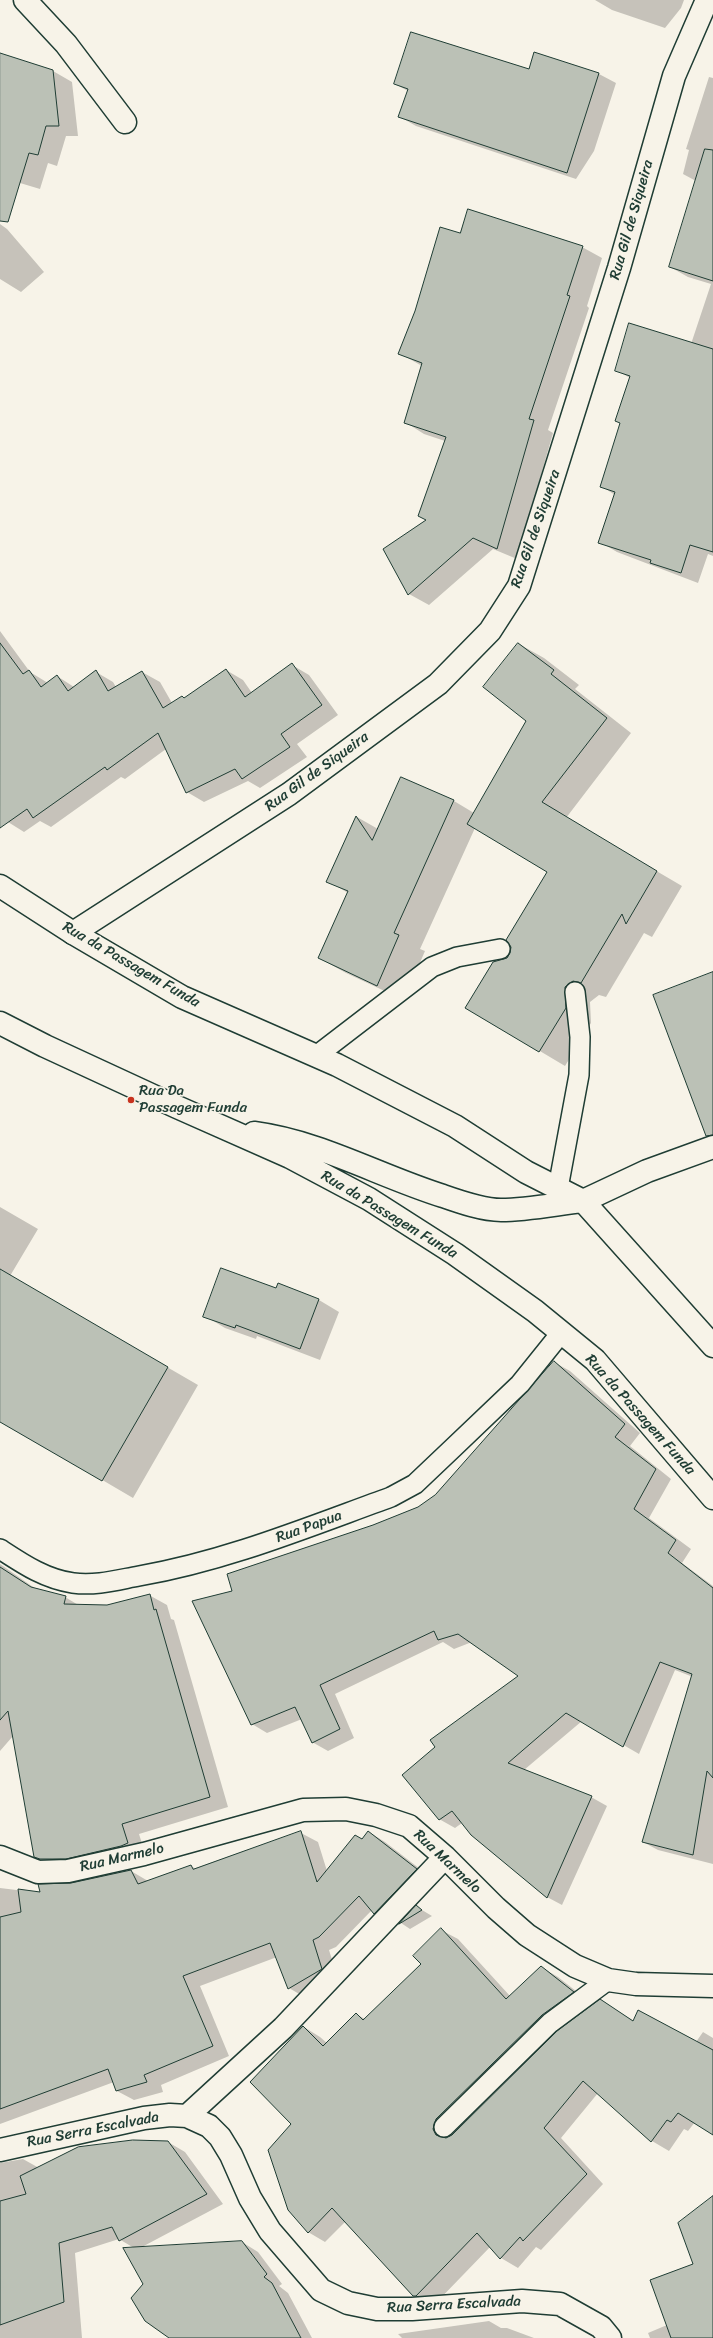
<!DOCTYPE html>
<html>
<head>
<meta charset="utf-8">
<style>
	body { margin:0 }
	canvas { display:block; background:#f7f3e8 }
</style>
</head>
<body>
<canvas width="713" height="2338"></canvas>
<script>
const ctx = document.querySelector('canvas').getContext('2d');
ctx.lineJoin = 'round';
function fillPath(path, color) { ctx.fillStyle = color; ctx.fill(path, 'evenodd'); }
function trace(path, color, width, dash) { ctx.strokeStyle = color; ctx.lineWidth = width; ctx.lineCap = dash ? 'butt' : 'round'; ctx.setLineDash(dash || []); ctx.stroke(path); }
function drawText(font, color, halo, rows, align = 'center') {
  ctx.font = font + ' Sriracha,sans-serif'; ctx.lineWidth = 3.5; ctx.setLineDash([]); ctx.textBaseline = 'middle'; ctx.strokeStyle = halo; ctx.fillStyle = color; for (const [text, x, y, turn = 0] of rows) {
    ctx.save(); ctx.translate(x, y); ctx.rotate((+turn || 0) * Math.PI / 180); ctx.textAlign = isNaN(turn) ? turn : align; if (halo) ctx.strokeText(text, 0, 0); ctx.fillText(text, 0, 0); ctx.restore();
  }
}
fillPath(new Path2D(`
	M 595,0 L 684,0 L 681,8 L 665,28 L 612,10 Z
	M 535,54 L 599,74 L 616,83 L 594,151 L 576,179 L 416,126 L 400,117 L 408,91 L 395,84 L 529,70 Z
	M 0,58 L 53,71 L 72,82 L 78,136 L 66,136 L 57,166 L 48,163 L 40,189 L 0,177 Z
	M 709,77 L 713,78 L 713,556 L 708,554 L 698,583 L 617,552 L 600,542 L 615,495 L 601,486 L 621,423 L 630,378 L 616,370 L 691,344 L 711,284 L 688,277 L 670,267 L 696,181 L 683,174 L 689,150 L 686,149 Z
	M 0,224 L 7,229 L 44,272 L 21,292 L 0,279 Z
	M 461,235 L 582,247 L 602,258 L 587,306 L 589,308 L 548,430 L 553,433 L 517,559 L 493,549 L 429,605 L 409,594 L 445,441 L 424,434 L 405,422 L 422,366 L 399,353 Z
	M 0,631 L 30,672 L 48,683 L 57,676 L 74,687 L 96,672 L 113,682 L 116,687 L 142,672 L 160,682 L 172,703 L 185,699 L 226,670 L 243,680 L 252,693 L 292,665 L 309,675 L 338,715 L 297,744 L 307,757 L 260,788 L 248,781 L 204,802 L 187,792 L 166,749 L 125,779 L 121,777 L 51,827 L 40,821 L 24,832 L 0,817 Z
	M 519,644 L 544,658 L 579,685 L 575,689 L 631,733 L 566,818 L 682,886 L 652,937 L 644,933 L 606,997 L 599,995 L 590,1002 L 591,1023 L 565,1066 L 466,1007 L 507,958 L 549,872 L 475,828 L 420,949 L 425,951 L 404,1000 L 346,973 L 319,958 L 348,893 L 328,881 L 357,817 L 378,829 L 401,778 L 454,801 L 474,813 L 527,721 Z
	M 0,1207 L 38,1229 L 10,1276 L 198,1385 L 133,1498 L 0,1420 Z
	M 278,1285 L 319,1300 L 339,1312 L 320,1360 L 257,1336 L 256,1339 L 225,1328 L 205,1316 L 277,1289 Z
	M 554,1362 L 570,1371 L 640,1433 L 630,1446 L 671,1479 L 649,1518 L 691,1549 L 682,1563 L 713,1586 L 713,1864 L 658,1850 L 643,1842 L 693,1677 L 675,1670 L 639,1754 L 582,1721 L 524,1770 L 591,1797 L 607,1806 L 562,1905 L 547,1897 L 462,1823 L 455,1828 L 439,1819 L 520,1676 L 472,1642 L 454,1649 L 443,1642 L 335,1694 L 354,1738 L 328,1751 L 312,1742 L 302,1719 L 267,1733 L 252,1724 L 233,1592 L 374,1526 L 419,1508 L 436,1495 Z
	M 0,1564 L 36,1589 L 65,1597 L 80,1606 L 107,1606 L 149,1595 L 167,1605 L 171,1619 L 174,1620 L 228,1807 L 139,1834 L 145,1853 L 53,1867 L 35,1856 L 13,1736 L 0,1751 Z
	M 369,1832 L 385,1842 L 433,1879 L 392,1922 L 372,1910 L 336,1947 L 329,1950 L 338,1979 L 306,1998 L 289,1988 L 277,1957 L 200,1986 L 229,2056 L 161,2085 L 163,2092 L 134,2100 L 117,2091 L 114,2082 L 0,2124 L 0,1888 L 41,1893 L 131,1871 L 148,1881 L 191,1866 L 196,1869 L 301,1833 L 318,1842 L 327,1871 Z
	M 417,1907 L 432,1916 L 410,1929 L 401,1923 Z
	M 441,1930 L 458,1939 L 510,1996 L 541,1967 L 558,1977 L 590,2002 L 559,2025 L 453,2129 L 451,2137 L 600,2001 L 634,2021 L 696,2042 L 703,2032 L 713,2038 L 713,2134 L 695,2122 L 688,2131 L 684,2129 L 669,2151 L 652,2141 L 598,2093 L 561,2138 L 603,2184 L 541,2250 L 536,2247 L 518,2268 L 501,2258 L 491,2246 L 434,2305 L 414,2296 L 346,2221 L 325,2242 L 308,2232 L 293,2124 L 304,2027 L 320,2037 L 327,2043 L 356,2014 L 365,2019 L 422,1964 Z
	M 168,2142 L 185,2152 L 223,2204 L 140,2248 L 242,2242 L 258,2252 L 282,2284 L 279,2286 L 288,2293 L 312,2338 L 171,2338 L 144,2284 L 134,2248 L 119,2239 L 75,2253 L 82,2338 L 0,2338 L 0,2163 L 23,2159 L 39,2168 Z
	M 713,2198 L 713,2338 L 650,2338 L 648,2333 L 667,2325 L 694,2265 Z
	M 489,2321 L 501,2328 L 507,2328 L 534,2338 L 402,2338 L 398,2334 Z`), '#0003');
const building = new Path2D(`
	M 411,32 L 529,69 L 534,52 L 599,73 L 567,173 L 398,117 L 408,89 L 394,84 Z
	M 0,53 L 53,70 L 59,126 L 46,126 L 38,155 L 29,153 L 8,222 L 0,221 Z
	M 705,149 L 713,150 L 713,281 L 669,267 Z
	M 468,209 L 583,246 L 567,295 L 570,296 L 529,419 L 534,420 L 497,549 L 473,538 L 408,595 L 383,549 L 426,520 L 418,516 L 446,437 L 404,423 L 422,363 L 398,354 L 415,311 L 440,227 L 460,233 Z
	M 629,323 L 713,349 L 713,552 L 690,545 L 681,573 L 650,563 L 651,560 L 598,543 L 615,492 L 600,487 L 620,423 L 615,421 L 630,376 L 615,371 Z
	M 0,643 L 23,674 L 29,670 L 41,687 L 57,675 L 68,691 L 96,670 L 108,691 L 142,671 L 163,708 L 182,696 L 184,698 L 226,669 L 245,697 L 292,663 L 322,705 L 281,734 L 290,747 L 242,779 L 235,769 L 186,793 L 158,733 L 107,770 L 105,767 L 33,818 L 27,809 L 0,828 Z
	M 518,643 L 554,670 L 551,674 L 607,718 L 542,802 L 657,871 L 626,924 L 622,914 L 581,983 L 573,981 L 565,987 L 566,1008 L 539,1052 L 465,1008 L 493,962 L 507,958 L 510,953 L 511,947 L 506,940 L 547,872 L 467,824 L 526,721 L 483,687 Z
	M 401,777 L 454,800 L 394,933 L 399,935 L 377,986 L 318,958 L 348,891 L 326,882 L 356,816 L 372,840 Z
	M 713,972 L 713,1135 L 706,1136 L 653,995 Z
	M 221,1268 L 276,1288 L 278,1283 L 319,1299 L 300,1349 L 236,1325 L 235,1328 L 203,1317 Z
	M 0,1269 L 168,1367 L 102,1481 L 0,1422 Z
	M 554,1361 L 625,1424 L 615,1437 L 656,1469 L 634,1509 L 676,1540 L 668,1553 L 713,1588 L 713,1778 L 707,1771 L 693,1855 L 642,1842 L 692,1674 L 660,1662 L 623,1747 L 566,1713 L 508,1763 L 592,1796 L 547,1898 L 471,1835 L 452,1811 L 439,1820 L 402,1775 L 435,1747 L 430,1740 L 518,1676 L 458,1634 L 438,1640 L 434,1631 L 320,1685 L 340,1729 L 312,1743 L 295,1707 L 251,1725 L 192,1601 L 232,1591 L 227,1574 L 373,1525 L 418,1507 L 435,1495 Z
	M 0,1567 L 31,1587 L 66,1596 L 64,1604 L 107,1605 L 150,1594 L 154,1610 L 156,1609 L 210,1797 L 122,1824 L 128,1843 L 121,1846 L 66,1859 L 40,1859 L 34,1857 L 8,1711 L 0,1720 Z
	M 301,1831 L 317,1882 L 355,1835 L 362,1839 L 368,1831 L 417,1869 L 374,1914 L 359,1896 L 319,1937 L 313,1940 L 322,1969 L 288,1989 L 270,1943 L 183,1976 L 213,2046 L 144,2075 L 147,2082 L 116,2091 L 108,2069 L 0,2109 L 0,1917 L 21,1912 L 18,1889 L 40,1892 L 38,1884 L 71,1883 L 131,1870 L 138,1884 L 191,1865 L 193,1869 Z
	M 416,1905 L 422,1910 L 399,1924 Z
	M 441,1928 L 506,1999 L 541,1966 L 574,1992 L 542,2015 L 436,2119 L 433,2129 L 436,2135 L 446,2138 L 452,2135 L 557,2031 L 600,1999 L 633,2021 L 638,2010 L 713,2050 L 713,2135 L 678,2113 L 671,2122 L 667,2120 L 651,2142 L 583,2081 L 544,2128 L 587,2174 L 523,2241 L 520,2237 L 500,2259 L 477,2233 L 416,2296 L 413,2296 L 332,2208 L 308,2233 L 288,2210 L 268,2150 L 291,2124 L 250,2082 L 303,2026 L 323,2046 L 356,2013 L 363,2020 L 421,1964 L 413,1956 Z
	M 133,2140 L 168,2141 L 207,2194 L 119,2241 L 112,2227 L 59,2243 L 64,2302 L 0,2325 L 0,2201 L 26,2194 L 20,2176 L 78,2147 Z
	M 713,2196 L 713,2338 L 671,2338 L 650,2280 L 693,2264 L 678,2223 Z
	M 242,2241 L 267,2274 L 264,2277 L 272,2283 L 301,2338 L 169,2338 L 145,2321 L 131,2298 L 143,2284 L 123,2248 Z`);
fillPath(building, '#bbc1b6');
trace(building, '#1f3d34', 1);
const service = new Path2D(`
	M 316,1056 L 432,967 L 457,957 L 500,949
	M 558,1188 L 579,1075 L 580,1037 L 575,992
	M 0,1549 C 23,1564 45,1579 73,1583 C 96,1586 117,1580 139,1576 C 226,1561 308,1527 391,1497 L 415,1484 L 454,1447 L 520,1384 L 561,1333
	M 444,2127 L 550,2023 L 608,1980`);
const minor = new Path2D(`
	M 25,0 L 66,44 L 125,122
	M 73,933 L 289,794 L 438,684 L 490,631 L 519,586 L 619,268 L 674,76 L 707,0
	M 583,1201 L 647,1171 L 713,1147
	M 0,1857 L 38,1872 L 68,1871 L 144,1854 L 303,1810 L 346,1809 L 376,1815 L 409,1826 L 445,1857 L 496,1908 L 527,1935 L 575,1966 L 608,1980 L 636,1984 L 713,1986
	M 187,2116 L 283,2028 L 445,1857
	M 0,2150 L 144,2118 L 170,2115 L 187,2116 L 209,2126 L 220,2137 L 231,2155 L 250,2198 L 270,2231 L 321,2290 L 348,2303 L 377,2309 L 412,2309 L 522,2301 L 560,2304 L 601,2327 L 610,2338`);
const primary = new Path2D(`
	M 0,886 L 73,933 L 182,997 L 337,1065 L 455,1126 L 526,1172 L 583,1201 L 713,1346
	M 0,1023 L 45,1046 L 177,1107 L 290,1157 L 369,1199 L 455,1254 L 535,1311 L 595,1360 L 713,1498
	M 254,1133 C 321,1142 379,1176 443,1196 C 460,1202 483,1210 501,1210 C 528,1210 556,1204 583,1201`);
trace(service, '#1f3d34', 22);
trace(minor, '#1f3d34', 25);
trace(primary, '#1f3d34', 25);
trace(service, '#f7f3e8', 19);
trace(minor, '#f7f3e8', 22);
trace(primary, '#f7f3e8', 22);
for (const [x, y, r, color] of [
	[131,1100,4,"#c8321e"]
]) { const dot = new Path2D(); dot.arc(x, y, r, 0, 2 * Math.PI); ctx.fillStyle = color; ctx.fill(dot); trace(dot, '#f7f3e8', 1.5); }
drawText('15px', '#1f3d34', '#f7f3e8', [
	["Rua Gil de Siqueira",632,220,-74],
	["Rua Gil de Siqueira",536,529,-71],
	["Rua Gil de Siqueira",317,772,-36],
	["Rua da Passagem Funda",131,965,30],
	["Rua da Passagem Funda",389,1215,31],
	["Rua da Passagem Funda",640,1415,48],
	["Rua Papua",309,1527,-20],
	["Rua Marmelo",122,1858,-13],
	["Rua Marmelo",447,1862,43],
	["Rua Serra Escalvada",93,2130,-11],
	["Rua Serra Escalvada",454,2305,-3]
]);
drawText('15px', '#1f3d34', '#f7f3e8', [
	["Rua Da",139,1091],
	["Passagem Funda",139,1108]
], 'left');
</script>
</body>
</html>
